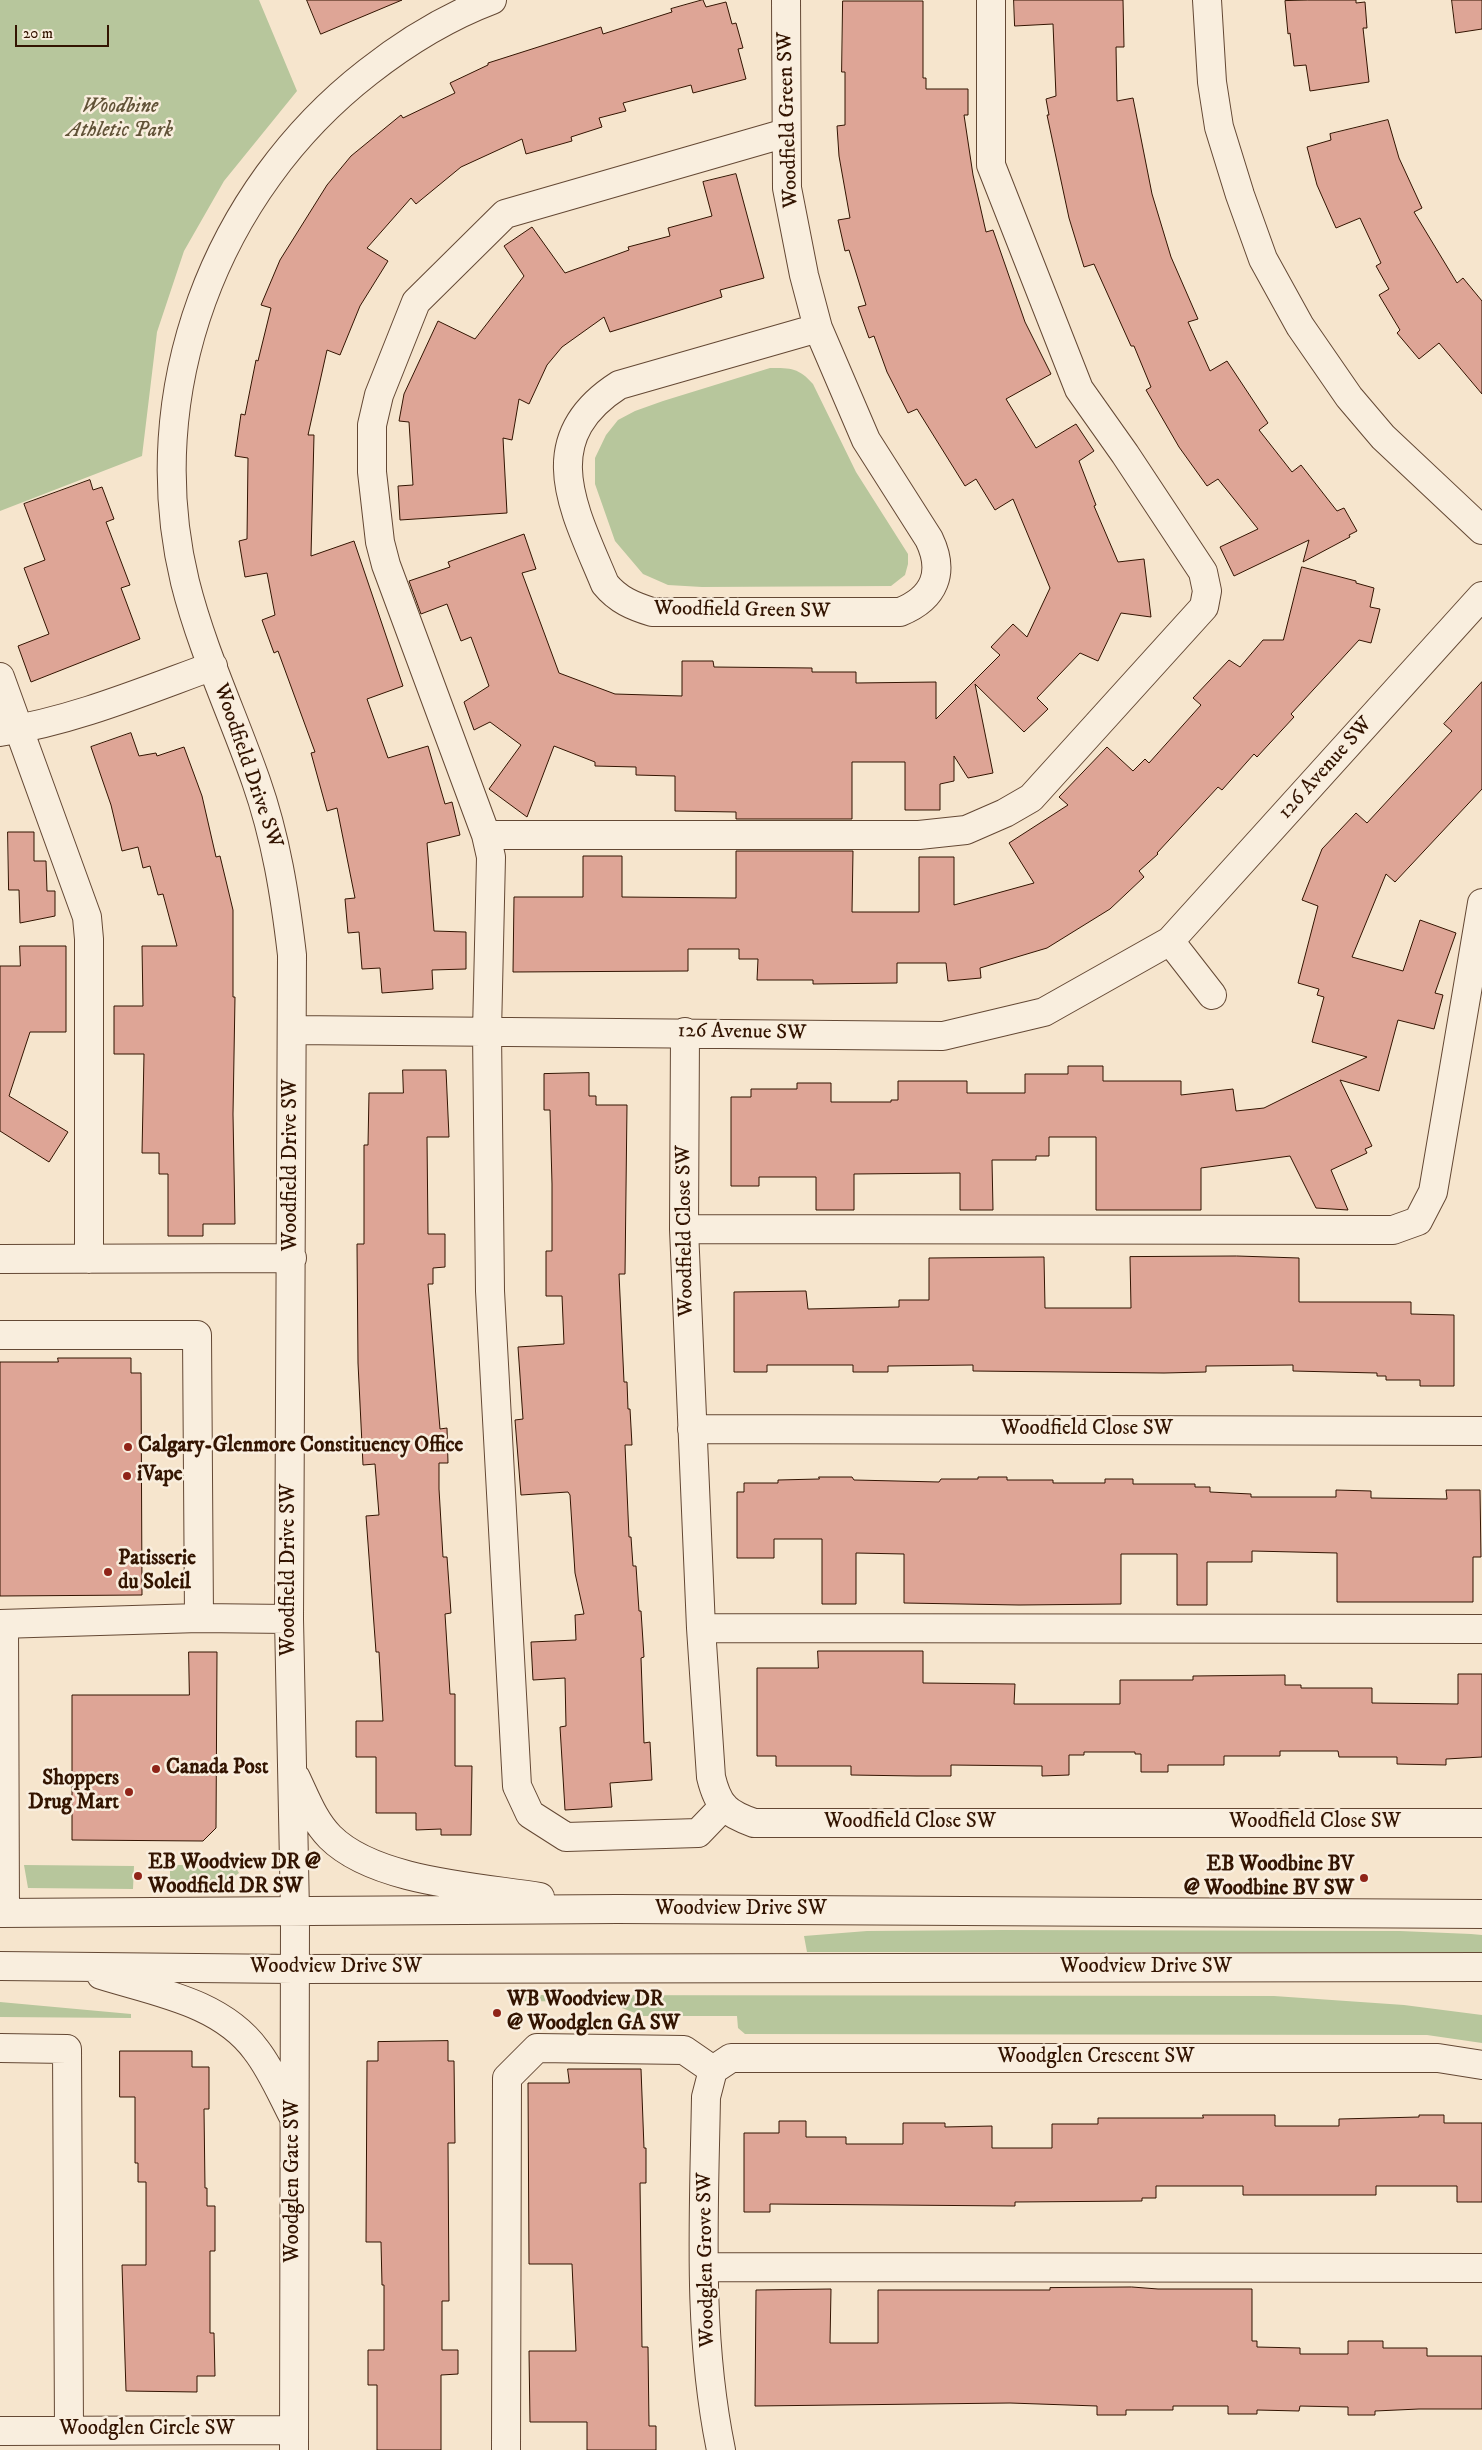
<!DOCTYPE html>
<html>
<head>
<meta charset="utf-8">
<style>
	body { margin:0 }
	#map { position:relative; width:1482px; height:2450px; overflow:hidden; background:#f6e5cd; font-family:"IM FELL DW Pica",serif }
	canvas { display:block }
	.scale { position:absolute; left:15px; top:25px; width:94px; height:22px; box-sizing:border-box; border:2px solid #331401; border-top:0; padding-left:6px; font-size:15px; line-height:18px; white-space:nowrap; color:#331401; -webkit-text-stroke:4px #f9eede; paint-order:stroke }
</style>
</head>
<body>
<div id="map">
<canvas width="1482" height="2450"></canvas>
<div class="scale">20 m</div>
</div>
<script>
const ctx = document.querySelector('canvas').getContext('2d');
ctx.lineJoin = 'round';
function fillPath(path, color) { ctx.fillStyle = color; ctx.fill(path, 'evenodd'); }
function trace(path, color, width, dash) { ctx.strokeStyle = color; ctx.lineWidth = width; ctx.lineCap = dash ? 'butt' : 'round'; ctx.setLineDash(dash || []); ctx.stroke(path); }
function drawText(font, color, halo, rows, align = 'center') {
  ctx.font = font + ' "IM FELL DW Pica",serif'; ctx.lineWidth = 5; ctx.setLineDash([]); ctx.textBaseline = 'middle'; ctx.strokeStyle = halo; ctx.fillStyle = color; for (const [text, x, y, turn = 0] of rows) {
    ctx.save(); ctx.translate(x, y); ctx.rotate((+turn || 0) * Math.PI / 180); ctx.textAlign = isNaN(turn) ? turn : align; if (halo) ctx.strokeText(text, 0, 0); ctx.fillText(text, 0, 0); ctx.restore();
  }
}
fillPath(new Path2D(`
	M 0,0 L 259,0 L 297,91 L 224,181 L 184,251 L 157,332 L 142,456 L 0,511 Z
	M 770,368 C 791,368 799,368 813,384 L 856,472 L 908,554 L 908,564 L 905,575 L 891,586 L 702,587 L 668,585 L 643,574 L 615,541 L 595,484 L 595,458 L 606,435 L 618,420 L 635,411 L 663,401 Z
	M 24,1865 L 134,1866 L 133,1889 L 28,1888 Z
	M 162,1865 L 234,1865 L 239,1873 C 219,1888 194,1888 170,1889 L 170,1871 L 163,1871 Z
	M 1002,1930 L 1400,1931 L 1471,1934 L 1482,1935 L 1482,1952 L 807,1952 L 804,1936 L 867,1931 Z
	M 515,1995 L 1274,1996 L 1404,2005 L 1482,2015 L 1482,2043 L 1427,2035 L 745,2034 L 738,2028 L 737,2016 L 643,2016 L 606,2002 L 515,2001 Z
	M 0,2002 L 131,2014 L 131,2018 L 0,2017 Z`), '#b7c69c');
const building = new Path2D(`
	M 307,0 L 402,0 L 321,34 Z
	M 703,0 L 706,7 L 726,2 L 732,24 L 736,23 L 743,48 L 738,49 L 746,79 L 693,93 L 691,85 L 623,103 L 626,111 L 599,118 L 602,127 L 571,137 L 572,141 L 526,154 L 522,139 L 461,167 L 416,204 L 411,198 L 367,248 L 388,261 L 360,306 L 340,355 L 327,350 L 308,435 L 314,435 L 311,556 L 354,541 L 403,686 L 367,699 L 388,758 L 428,746 L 445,804 L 452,802 L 460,835 L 427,843 L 434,931 L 466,932 L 466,969 L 432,970 L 433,989 L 382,993 L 380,968 L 362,969 L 359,932 L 348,933 L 345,899 L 355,898 L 337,808 L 327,811 L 311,753 L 315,752 L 278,651 L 274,653 L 262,620 L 275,615 L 267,573 L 245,577 L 239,541 L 247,539 L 248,458 L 235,456 L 241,414 L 245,415 L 256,360 L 258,361 L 271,308 L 261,305 L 280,260 L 327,185 L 351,156 L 401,115 L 403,118 L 455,93 L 450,83 L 488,65 L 488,63 L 601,27 L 603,34 L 672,12 L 671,9 Z
	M 1014,0 L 1123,0 L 1124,47 L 1116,47 L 1117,101 L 1133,98 L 1152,194 L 1171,257 L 1198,319 L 1188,322 L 1210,371 L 1227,361 L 1268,423 L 1259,430 L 1292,472 L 1301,465 L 1337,511 L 1344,508 L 1357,531 L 1349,535 L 1350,537 L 1303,562 L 1309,540 L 1234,576 L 1220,547 L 1258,529 L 1218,479 L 1207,486 L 1179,447 L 1146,390 L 1151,387 L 1134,346 L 1131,346 L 1094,264 L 1084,267 L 1069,218 L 1047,115 L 1049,115 L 1046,99 L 1056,96 L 1053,24 L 1015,26 Z
	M 1308,0 L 1356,0 L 1356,3 L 1365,2 L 1367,28 L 1363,28 L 1369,82 L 1310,91 L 1306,65 L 1294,66 L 1290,33 L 1288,34 L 1285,1 Z
	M 1452,0 L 1482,0 L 1482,29 L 1456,33 Z
	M 843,1 L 923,1 L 923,78 L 926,78 L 926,89 L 968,89 L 968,115 L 964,115 L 973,175 L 986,232 L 993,230 L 1025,322 L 1051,374 L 1006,399 L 1036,448 L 1076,424 L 1094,451 L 1079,461 L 1096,505 L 1094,506 L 1118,562 L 1144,559 L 1151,617 L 1121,613 L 1098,661 L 1080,653 L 1037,698 L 1048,709 L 1024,732 L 975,684 L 993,773 L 968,778 L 954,756 L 954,781 L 940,784 L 940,810 L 905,810 L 905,762 L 852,762 L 852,819 L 736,819 L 736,812 L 675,811 L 675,776 L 636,775 L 636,767 L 595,766 L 595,762 L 554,746 L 527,817 L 489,789 L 521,745 L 490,722 L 474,730 L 464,702 L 489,686 L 471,637 L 461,641 L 447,604 L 421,614 L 409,581 L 450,567 L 448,562 L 524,534 L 536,569 L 522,573 L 559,673 L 615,694 L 682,696 L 682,661 L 713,661 L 714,667 L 812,668 L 812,672 L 856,672 L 856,683 L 936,682 L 936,719 L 1000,655 L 991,647 L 1013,624 L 1027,637 L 1050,588 L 1013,499 L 995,510 L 976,479 L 965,486 L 917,409 L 908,413 L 887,372 L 874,336 L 869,338 L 858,307 L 866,305 L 849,250 L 845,251 L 838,220 L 850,218 L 839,156 L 837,126 L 845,125 L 845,72 L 842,72 Z
	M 1388,120 L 1399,158 L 1422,208 L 1414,212 L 1457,283 L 1463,278 L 1482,301 L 1482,394 L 1439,343 L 1419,359 L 1397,333 L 1400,330 L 1379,295 L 1389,289 L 1376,266 L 1381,263 L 1360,218 L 1336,228 L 1317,185 L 1307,147 L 1331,140 L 1330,134 Z
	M 736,174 L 764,278 L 720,290 L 722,297 L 610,332 L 604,317 L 562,347 L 547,365 L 529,404 L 519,399 L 512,440 L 503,438 L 507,513 L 400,520 L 398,486 L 413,485 L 409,422 L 399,421 L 404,394 L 438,321 L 475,339 L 524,276 L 504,246 L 532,227 L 565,273 L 629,250 L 628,247 L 670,236 L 668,228 L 712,216 L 703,182 Z
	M 90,480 L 93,490 L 102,487 L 114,519 L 106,522 L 130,585 L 121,588 L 140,639 L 31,682 L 18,646 L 49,634 L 24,568 L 45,560 L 24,504 Z
	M 1302,567 L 1356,581 L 1356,583 L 1374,588 L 1370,607 L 1380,609 L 1371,643 L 1359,640 L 1291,714 L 1294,717 L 1257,757 L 1254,754 L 1222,790 L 1218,787 L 1157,853 L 1158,854 L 1139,871 L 1144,877 L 1110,909 L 1047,948 L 980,968 L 981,978 L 948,981 L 946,963 L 897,963 L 897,983 L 813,984 L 813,980 L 757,980 L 758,959 L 739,959 L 739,949 L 688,949 L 688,971 L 513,972 L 514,897 L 583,897 L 583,856 L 622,856 L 622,897 L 736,898 L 736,851 L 853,851 L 852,912 L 919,912 L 919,857 L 954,857 L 954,905 L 1034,883 L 1009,843 L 1068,805 L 1059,797 L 1107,747 L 1133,771 L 1145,759 L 1149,763 L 1201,705 L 1193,698 L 1229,660 L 1240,667 L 1263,640 L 1283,640 Z
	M 1482,682 L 1482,789 L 1395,882 L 1386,874 L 1352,957 L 1403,971 L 1420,920 L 1456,933 L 1435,993 L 1443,995 L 1434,1029 L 1398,1020 L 1379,1091 L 1340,1080 L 1372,1146 L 1365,1149 L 1367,1153 L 1331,1170 L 1348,1210 L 1316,1208 L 1290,1156 L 1201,1168 L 1201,1210 L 1096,1210 L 1096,1137 L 1049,1137 L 1049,1156 L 1036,1156 L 1036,1160 L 992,1160 L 993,1210 L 960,1210 L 960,1173 L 854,1174 L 854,1210 L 816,1210 L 816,1177 L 759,1177 L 759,1186 L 731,1186 L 731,1097 L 751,1097 L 751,1089 L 797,1089 L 797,1083 L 831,1083 L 831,1102 L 891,1102 L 891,1100 L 898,1100 L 898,1081 L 967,1081 L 967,1093 L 1025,1093 L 1025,1074 L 1068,1074 L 1068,1066 L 1103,1066 L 1103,1081 L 1181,1081 L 1181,1095 L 1233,1089 L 1236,1111 L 1264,1108 L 1367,1057 L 1312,1042 L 1324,997 L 1317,995 L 1319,989 L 1298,983 L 1318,906 L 1302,900 L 1322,849 L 1356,813 L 1367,823 L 1452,731 L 1444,724 Z
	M 131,733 L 139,756 L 156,753 L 157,756 L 184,747 L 202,796 L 216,857 L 220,856 L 233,910 L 233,997 L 235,997 L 233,1114 L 235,1224 L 203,1224 L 203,1236 L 168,1236 L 168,1174 L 159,1174 L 159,1153 L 142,1153 L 144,1054 L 114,1054 L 114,1006 L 143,1006 L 142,946 L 177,946 L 163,894 L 158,895 L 150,866 L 143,868 L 138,847 L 122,851 L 111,805 L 91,747 Z
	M 8,832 L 34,832 L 34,861 L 46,861 L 47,891 L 55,891 L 55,916 L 20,923 L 19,890 L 9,890 Z
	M 20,946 L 66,946 L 66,1032 L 30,1032 L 9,1096 L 68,1132 L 49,1162 L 0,1131 L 0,966 L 20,966 Z
	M 403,1070 L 446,1070 L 449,1137 L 427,1137 L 428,1234 L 445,1234 L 445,1267 L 433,1268 L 433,1284 L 428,1284 L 440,1429 L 447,1428 L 448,1463 L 439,1463 L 439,1489 L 443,1557 L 447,1557 L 451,1613 L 445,1614 L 450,1694 L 455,1694 L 455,1766 L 472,1766 L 471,1835 L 441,1835 L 441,1829 L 416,1830 L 416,1813 L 376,1813 L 376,1757 L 356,1757 L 356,1721 L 383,1721 L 379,1652 L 376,1652 L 366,1516 L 379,1515 L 375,1464 L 363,1465 L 358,1363 L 357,1244 L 364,1244 L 364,1145 L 368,1145 L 369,1093 L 403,1093 Z
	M 589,1073 L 589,1096 L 596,1096 L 596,1105 L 627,1105 L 625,1274 L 619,1274 L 624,1382 L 627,1382 L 628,1409 L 630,1409 L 632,1445 L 625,1445 L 629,1537 L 631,1537 L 633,1566 L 636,1566 L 639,1611 L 641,1611 L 644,1657 L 641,1658 L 644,1743 L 650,1742 L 652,1780 L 610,1783 L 612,1807 L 565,1810 L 560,1727 L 566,1726 L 565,1678 L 533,1680 L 531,1642 L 576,1640 L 575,1615 L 584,1614 L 575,1573 L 570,1495 L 568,1492 L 521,1495 L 515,1420 L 523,1419 L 518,1347 L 564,1344 L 562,1296 L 546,1296 L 546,1251 L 552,1251 L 552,1184 L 550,1110 L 544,1110 L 544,1074 Z
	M 1237,1256 L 1299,1258 L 1299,1302 L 1411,1302 L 1411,1314 L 1454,1315 L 1454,1386 L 1420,1386 L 1420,1380 L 1386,1380 L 1386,1376 L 1377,1376 L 1377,1373 L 1293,1371 L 1293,1365 L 1206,1366 L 1206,1372 L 1164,1373 L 973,1371 L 973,1365 L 888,1366 L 888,1372 L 853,1372 L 853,1365 L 767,1365 L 767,1372 L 734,1372 L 734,1292 L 806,1291 L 808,1309 L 899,1307 L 899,1300 L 929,1300 L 929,1258 L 1044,1257 L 1045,1308 L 1131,1308 L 1130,1257 Z
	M 58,1358 L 131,1358 L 131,1373 L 141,1373 L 142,1595 L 0,1596 L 0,1362 L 58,1362 Z
	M 819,1477 L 852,1477 L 854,1480 L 939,1482 L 941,1479 L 978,1479 L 978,1477 L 1007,1477 L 1007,1480 L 1053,1480 L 1053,1483 L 1105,1483 L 1105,1479 L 1133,1479 L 1133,1484 L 1195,1484 L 1195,1487 L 1210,1487 L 1210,1492 L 1251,1494 L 1251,1497 L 1336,1497 L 1336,1490 L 1371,1491 L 1371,1498 L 1447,1499 L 1446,1490 L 1480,1490 L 1481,1557 L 1473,1557 L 1473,1602 L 1337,1602 L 1337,1553 L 1252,1551 L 1252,1562 L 1207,1562 L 1207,1605 L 1177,1605 L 1177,1554 L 1121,1554 L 1121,1604 L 1019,1605 L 904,1603 L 904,1554 L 856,1553 L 856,1604 L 822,1604 L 822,1539 L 774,1539 L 774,1558 L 737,1558 L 737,1492 L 744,1492 L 744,1483 L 778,1483 L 778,1480 L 819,1479 Z
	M 818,1651 L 923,1651 L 923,1683 L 1015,1684 L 1014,1704 L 1120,1704 L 1120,1680 L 1193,1680 L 1193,1676 L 1285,1675 L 1285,1685 L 1301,1685 L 1301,1688 L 1372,1688 L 1372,1703 L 1458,1704 L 1458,1674 L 1482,1674 L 1482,1757 L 1446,1759 L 1446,1765 L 1397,1764 L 1397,1757 L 1339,1757 L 1338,1751 L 1280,1751 L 1280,1756 L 1224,1756 L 1224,1765 L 1168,1765 L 1168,1772 L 1141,1772 L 1141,1754 L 1135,1754 L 1135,1752 L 1084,1752 L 1084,1755 L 1069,1755 L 1069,1775 L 1042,1776 L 1042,1766 L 951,1765 L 951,1776 L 916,1776 L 851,1775 L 851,1766 L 776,1766 L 776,1756 L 757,1756 L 757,1668 L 818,1668 Z
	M 189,1652 L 217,1652 L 216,1828 L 203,1841 L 72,1840 L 72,1695 L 189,1695 Z
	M 448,2041 L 448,2061 L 454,2061 L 455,2143 L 448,2143 L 449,2301 L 442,2301 L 442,2350 L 458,2350 L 458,2374 L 441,2375 L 441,2450 L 377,2450 L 377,2385 L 368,2385 L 368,2350 L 384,2350 L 384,2285 L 382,2285 L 381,2242 L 366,2242 L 367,2061 L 378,2061 L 378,2042 Z
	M 120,2051 L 192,2051 L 192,2067 L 209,2067 L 209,2109 L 204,2109 L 205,2188 L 207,2188 L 207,2206 L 215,2206 L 215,2251 L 210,2251 L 210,2333 L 214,2333 L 215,2376 L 197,2376 L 197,2392 L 126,2391 L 122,2265 L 146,2265 L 146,2182 L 138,2182 L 138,2163 L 135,2163 L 135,2097 L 120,2097 Z
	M 568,2069 L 641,2069 L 644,2148 L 646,2148 L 646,2183 L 640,2183 L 642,2347 L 648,2347 L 649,2426 L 656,2426 L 656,2450 L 587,2450 L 587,2422 L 530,2422 L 529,2351 L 576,2351 L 572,2264 L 529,2264 L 528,2083 L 569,2083 Z
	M 1203,2115 L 1275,2115 L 1275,2126 L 1339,2126 L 1339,2119 L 1419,2117 L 1419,2115 L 1444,2115 L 1444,2123 L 1482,2123 L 1482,2202 L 1457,2202 L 1457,2186 L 1376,2186 L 1376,2195 L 1243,2195 L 1243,2186 L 1156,2186 L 1156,2198 L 1142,2198 L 1142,2201 L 1015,2202 L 1015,2206 L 770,2204 L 770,2212 L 744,2212 L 744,2133 L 779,2133 L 779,2121 L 806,2121 L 806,2137 L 846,2137 L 846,2144 L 903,2144 L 903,2123 L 945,2123 L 945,2127 L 992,2126 L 992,2148 L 1052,2148 L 1052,2124 L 1098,2124 L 1098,2118 L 1203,2118 Z
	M 1132,2287 L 1158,2289 L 1252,2289 L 1252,2341 L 1257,2341 L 1257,2347 L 1300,2348 L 1300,2354 L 1348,2354 L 1348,2341 L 1383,2341 L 1383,2348 L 1427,2348 L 1427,2356 L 1482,2356 L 1482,2409 L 1419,2409 L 1375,2411 L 1375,2415 L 1348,2415 L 1348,2407 L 1300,2406 L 1299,2411 L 1257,2410 L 1257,2414 L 1228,2414 L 1228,2406 L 1173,2406 L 1173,2410 L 1126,2410 L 1126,2415 L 1097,2415 L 1097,2406 L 1010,2403 L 755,2406 L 756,2290 L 831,2289 L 830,2343 L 878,2343 L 878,2290 L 1050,2290 L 1050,2288 Z`);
fillPath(building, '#dea596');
trace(building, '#331401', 1);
const minor = new Path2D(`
	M 786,0 L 787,188 L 804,275 L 818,328 L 866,440 L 929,539 C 945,572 935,598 900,612 L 652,612 C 633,606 618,600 605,584 C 575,511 533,440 619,385 L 818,328
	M 1207,0 L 1212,82 L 1219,127 L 1240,195 L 1263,259 L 1300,326 L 1349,397 L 1383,437 L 1482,530
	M 0,677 L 87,917 L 89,939 L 89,1259
	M 0,732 C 73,721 144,691 213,666
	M 486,835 L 919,835 L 966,830 L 1005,813 L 1031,798 L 1204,607 L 1207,591 L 1203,572 L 1125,454 L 1079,389 L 991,165 L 991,0
	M 1170,941 L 1212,995
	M 292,1030 L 943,1036 L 1044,1012 L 1170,941 L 1482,596
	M 685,1032 L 684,1229 L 701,1628 L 711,1777 C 718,1806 726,1813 754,1823 L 1482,1823
	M 684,1229 L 1393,1230 L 1418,1221 L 1433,1192 L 1482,903
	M 0,1259 L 292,1258
	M 0,1335 L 197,1335 L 199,1618
	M 692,1429 L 1482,1431
	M 0,1624 L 199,1618 L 289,1619
	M 4,1624 L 5,1913
	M 701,1628 L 1482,1629
	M 296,1778 C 306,1799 314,1821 330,1837 C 375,1882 479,1887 540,1897
	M 724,1806 L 698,1833 L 566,1837 L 530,1814 L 517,1786 L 490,1291 L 487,1032 L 491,857 L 486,835 L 386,565 L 380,542 L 372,472 L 372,425 L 379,395 L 416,302 L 505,214 L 786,133
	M 0,1913 L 618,1909 L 1482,1914
	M 0,1966 L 294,1969 L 1482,1967
	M 101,1975 C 155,1992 221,2002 256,2050 C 271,2069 282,2095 293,2116
	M 0,2048 L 67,2049 L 69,2430
	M 713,2070 L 731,2058 L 1438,2058 L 1482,2065
	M 713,2070 L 706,2097 C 704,2214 697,2334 721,2450
	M 704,2267 L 1482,2268
	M 0,2431 L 294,2430
	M 294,2450 L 295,1912 L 289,1619 L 292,955 C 285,895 276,838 256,781 C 233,715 202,650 185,582 C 139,392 215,191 368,72 C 405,43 447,17 492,0
	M 506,2450 L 507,2078 L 537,2048 L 684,2050 L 713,2070`);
trace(minor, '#644834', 30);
trace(minor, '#f9eede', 28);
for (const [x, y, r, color] of [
	[128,1447,5,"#8f2418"],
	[127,1476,5,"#8f2418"],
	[108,1572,5,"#8f2418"],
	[156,1769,5,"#8f2418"],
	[129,1792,5,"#8f2418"],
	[138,1876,5,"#8f2418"],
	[1364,1878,5,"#8f2418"],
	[497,2013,5,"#8f2418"]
]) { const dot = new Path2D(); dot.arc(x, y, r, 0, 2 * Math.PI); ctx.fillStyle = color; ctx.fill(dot); trace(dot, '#f9eede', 2); }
drawText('italic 21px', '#615237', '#f9eede', [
	["Woodbine",120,108],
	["Athletic Park",120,132]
]);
drawText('21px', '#331401', '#f9eede', [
	["Woodfield Green SW",789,120,-92],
	["Woodfield Green SW",742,611,1],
	["Woodfield Drive SW",247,766,71],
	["126 Avenue SW",1326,769,-48],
	["126 Avenue SW",742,1033,1],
	["Woodfield Drive SW",292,1165,-90],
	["Woodfield Close SW",686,1231,-91],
	["Woodfield Close SW",1087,1430],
	["Woodfield Drive SW",290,1570,-90],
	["Woodfield Close SW",910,1823],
	["Woodfield Close SW",1315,1823],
	["Woodview Drive SW",741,1910],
	["Woodview Drive SW",336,1968],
	["Woodview Drive SW",1146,1968],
	["Woodglen Crescent SW",1096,2058],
	["Woodglen Gate SW",294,2181,-90],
	["Woodglen Grove SW",707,2260,-91],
	["Woodglen Circle SW",147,2430]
]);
drawText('bold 21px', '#331401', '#f9eede', [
	["Calgary-Glenmore Constituency Office",138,1447],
	["iVape",137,1476],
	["Patisserie",118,1560],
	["du Soleil",118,1584],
	["Canada Post",166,1769],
	["Shoppers",119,1780,"right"],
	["Drug Mart",119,1804,"right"],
	["EB Woodview DR @",148,1864],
	["Woodfield DR SW",148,1888],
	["EB Woodbine BV",1354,1866,"right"],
	["@ Woodbine BV SW",1354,1890,"right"],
	["WB Woodview DR",507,2001],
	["@ Woodglen GA SW",507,2025]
], 'left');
</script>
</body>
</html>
